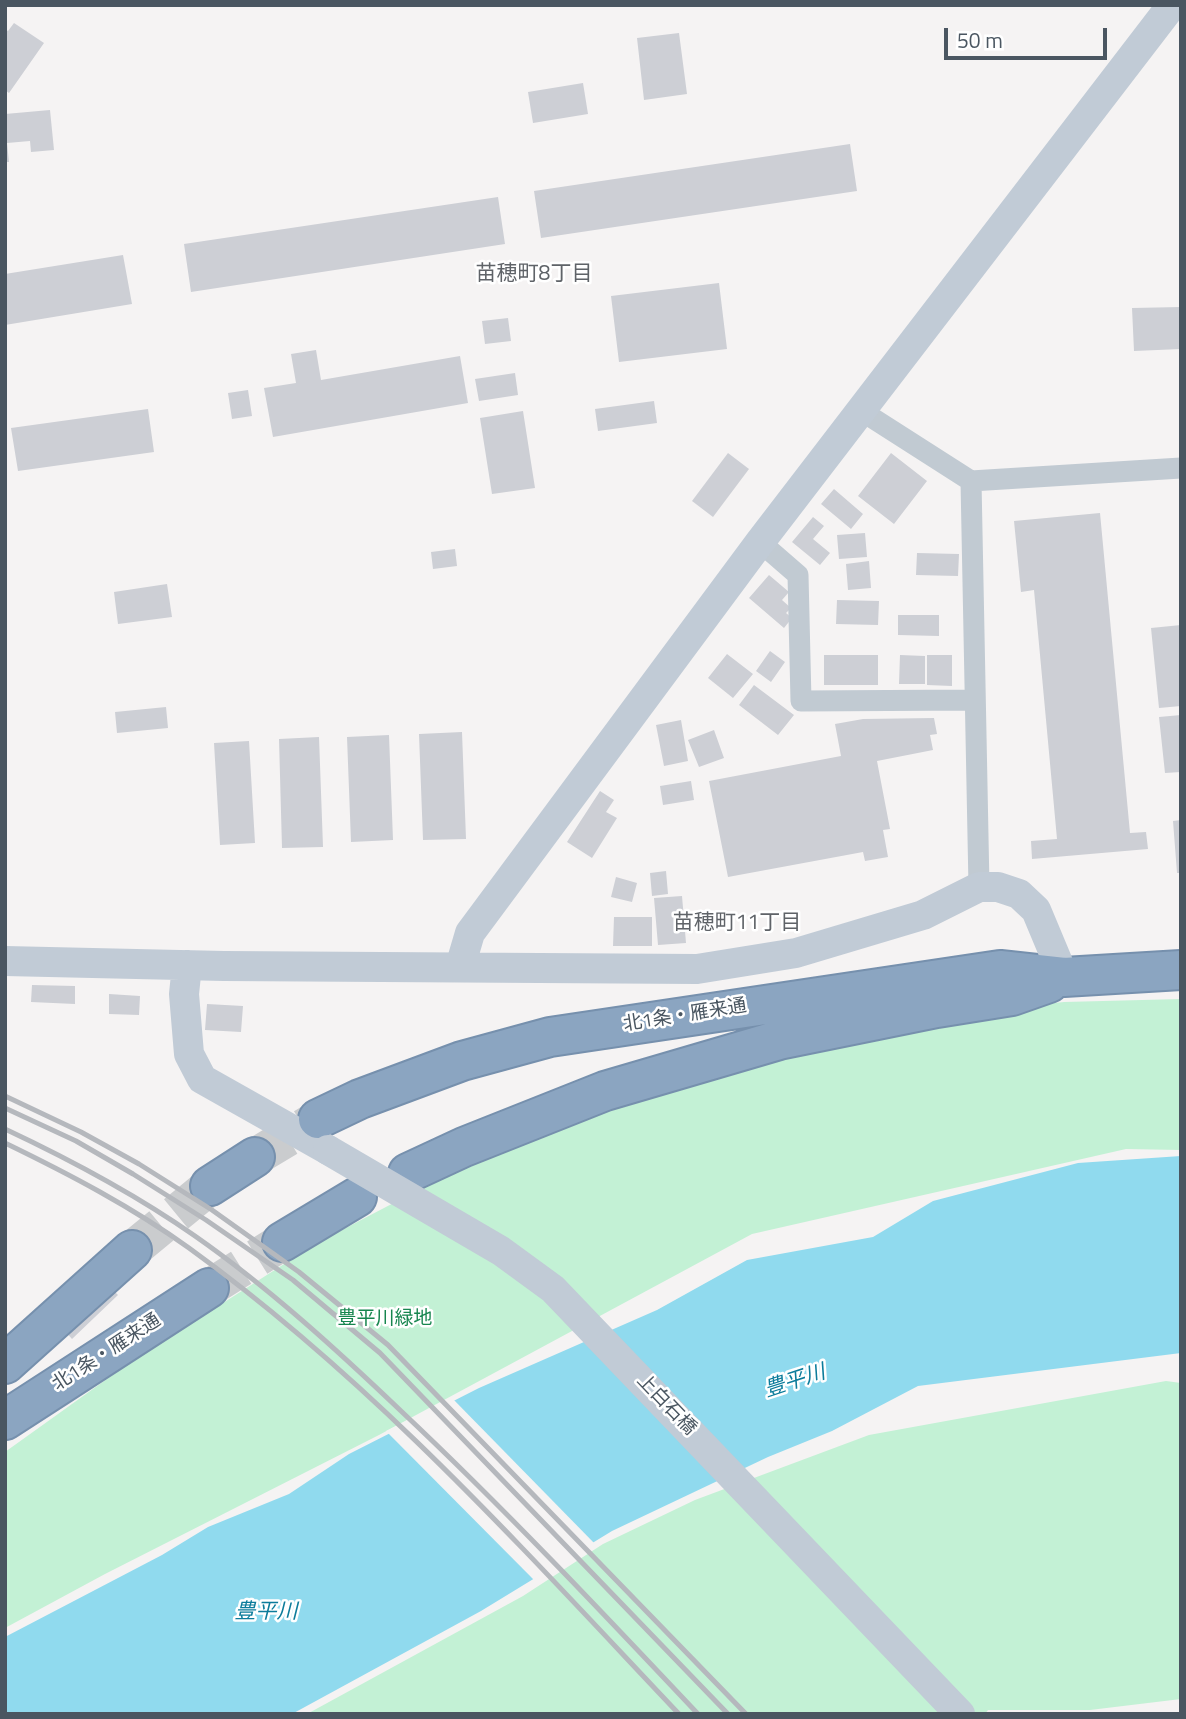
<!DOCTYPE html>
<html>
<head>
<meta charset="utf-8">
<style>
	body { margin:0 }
	#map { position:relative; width:1186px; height:1719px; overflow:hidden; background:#f5f3f3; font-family:"Titillium Web",sans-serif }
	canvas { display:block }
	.frame { position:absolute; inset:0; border:7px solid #4a5661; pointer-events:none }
	.scale { position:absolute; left:944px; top:28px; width:163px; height:32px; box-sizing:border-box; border:4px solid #4a5661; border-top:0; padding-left:9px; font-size:21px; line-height:24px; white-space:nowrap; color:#4a5661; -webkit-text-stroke:5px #fff; paint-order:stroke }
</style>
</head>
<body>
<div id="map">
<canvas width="1186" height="1719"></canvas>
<div class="frame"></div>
<div class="scale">50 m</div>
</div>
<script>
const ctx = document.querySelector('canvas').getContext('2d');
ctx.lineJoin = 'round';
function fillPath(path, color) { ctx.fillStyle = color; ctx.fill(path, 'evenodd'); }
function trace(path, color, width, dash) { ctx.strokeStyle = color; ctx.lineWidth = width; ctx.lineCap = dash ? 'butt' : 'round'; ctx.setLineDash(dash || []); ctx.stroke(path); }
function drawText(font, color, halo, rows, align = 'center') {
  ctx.font = font + ' "Titillium Web","Noto Sans JP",sans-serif'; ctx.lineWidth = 5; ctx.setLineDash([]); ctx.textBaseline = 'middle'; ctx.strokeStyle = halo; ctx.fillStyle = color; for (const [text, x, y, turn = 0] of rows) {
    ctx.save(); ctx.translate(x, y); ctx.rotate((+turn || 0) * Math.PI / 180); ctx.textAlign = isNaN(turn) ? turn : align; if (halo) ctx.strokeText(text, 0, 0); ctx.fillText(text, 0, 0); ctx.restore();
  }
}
fillPath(new Path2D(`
	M 1181,999 L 1181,1150 L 1126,1149 L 752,1234 L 379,1435 L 105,1574 L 5,1628 L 5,1452 L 132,1361 L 317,1243 L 451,1173 L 680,1074 L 836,1025 L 1064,1002 Z
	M 1166,1381 L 1181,1383 L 1181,1699 L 1090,1710 L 988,1710 L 985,1714 L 307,1714 L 523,1596 L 603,1544 L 695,1500 L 869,1435 Z`), '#c3f1d5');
fillPath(new Path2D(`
	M 1181,1156 L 1181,1353 L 918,1386 L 832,1431 L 768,1457 L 612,1531 L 481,1611 L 292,1714 L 5,1714 L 5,1637 L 162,1555 L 208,1527 L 289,1494 L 349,1454 L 479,1388 L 657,1310 L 747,1260 L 873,1237 L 933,1201 L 1078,1163 Z`), '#90daee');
fillPath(new Path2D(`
	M 452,1398 L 596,1545 L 536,1582 L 386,1431 Z`), '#f5f3f3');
fillPath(new Path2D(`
	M 14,23 L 44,43 L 9,93 L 5,90 L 5,29 L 8,31 Z
	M 679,33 L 687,94 L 644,100 L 637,38 Z
	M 583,83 L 588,114 L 533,123 L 528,92 Z
	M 50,110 L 54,150 L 31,152 L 30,141 L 7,143 L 9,162 L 5,162 L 5,114 Z
	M 850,144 L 857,191 L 541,238 L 534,191 Z
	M 498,197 L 505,244 L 191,292 L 184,244 Z
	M 123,255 L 132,304 L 5,325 L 5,274 Z
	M 719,283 L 727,349 L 619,362 L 611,296 Z
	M 1181,307 L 1181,349 L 1134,351 L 1132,308 Z
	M 508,318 L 511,341 L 485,344 L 482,321 Z
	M 316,350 L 321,380 L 460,356 L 468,403 L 273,437 L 264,388 L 296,383 L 291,354 Z
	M 515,373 L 518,395 L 479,401 L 475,379 Z
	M 248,390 L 252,416 L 232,419 L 228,393 Z
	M 654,401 L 657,423 L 598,431 L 595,409 Z
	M 148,409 L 154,452 L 18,471 L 11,428 Z
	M 523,411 L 535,488 L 492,494 L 480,418 Z
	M 728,453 L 749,469 L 713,517 L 692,501 Z
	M 891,453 L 927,481 L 894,524 L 858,496 Z
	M 834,489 L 863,514 L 851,529 L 821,504 Z
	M 1100,513 L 1130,833 L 1146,832 L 1148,849 L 1032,859 L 1031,841 L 1057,839 L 1034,590 L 1021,592 L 1014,521 Z
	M 813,517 L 824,526 L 813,539 L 830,553 L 820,565 L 792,542 Z
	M 865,533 L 867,557 L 839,559 L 837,535 Z
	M 455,549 L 457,566 L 433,569 L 431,552 Z
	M 917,553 L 959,554 L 958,576 L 916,575 Z
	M 869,561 L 871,588 L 848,590 L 846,564 Z
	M 769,575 L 789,592 L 782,600 L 791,608 L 786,613 L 792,618 L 784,628 L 749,598 Z
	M 167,584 L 172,617 L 118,624 L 114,592 Z
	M 837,600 L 879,601 L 878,625 L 836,624 Z
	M 898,615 L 939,615 L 939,636 L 898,635 Z
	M 1181,625 L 1181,706 L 1159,708 L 1151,628 Z
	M 770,651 L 785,662 L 771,682 L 756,671 Z
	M 727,654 L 753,674 L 733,698 L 708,678 Z
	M 824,655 L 878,655 L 878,685 L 824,685 Z
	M 900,655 L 925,656 L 925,684 L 899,684 Z
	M 927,655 L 952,655 L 952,686 L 927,685 Z
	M 754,685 L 794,715 L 778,735 L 739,705 Z
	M 166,707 L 168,728 L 117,733 L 115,712 Z
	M 1181,715 L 1181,772 L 1165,773 L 1159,717 Z
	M 934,718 L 937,734 L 930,735 L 933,750 L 877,761 L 890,829 L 883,830 L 888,857 L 865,861 L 863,852 L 728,877 L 709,781 L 841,756 L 835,724 L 863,719 Z
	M 681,720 L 688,761 L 664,766 L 656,725 Z
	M 714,730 L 724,758 L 699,767 L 688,740 Z
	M 462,732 L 466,839 L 423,840 L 419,734 Z
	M 389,735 L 393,840 L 351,842 L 347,737 Z
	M 319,737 L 323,847 L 282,848 L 279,739 Z
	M 249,741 L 255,843 L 220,845 L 214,743 Z
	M 691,781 L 694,800 L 663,805 L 660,786 Z
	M 600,791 L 614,800 L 606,812 L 617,818 L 592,858 L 567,842 Z
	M 1181,820 L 1181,873 L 1177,873 L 1173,821 Z
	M 666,871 L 668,894 L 652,896 L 650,873 Z
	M 616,877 L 637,883 L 632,902 L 611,897 Z
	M 682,896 L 686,943 L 658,945 L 654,898 Z
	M 614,917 L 652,917 L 652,946 L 613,946 Z
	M 32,985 L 75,986 L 75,1004 L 31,1002 Z
	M 109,994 L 140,996 L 139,1015 L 109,1014 Z
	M 207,1004 L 243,1006 L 241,1032 L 205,1030 Z
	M 110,1287 L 118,1295 L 72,1339 L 64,1330 Z`), '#cdcfd5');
trace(new Path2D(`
	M 255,1157 L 318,1119
	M 132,1250 L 210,1186
	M 209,1288 L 282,1242`), '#caccce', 38, [38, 19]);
const highway = new Path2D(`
	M 318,1119 L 360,1099 L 462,1061 L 550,1037 L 1000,970 L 1064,977 L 1181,970
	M 408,1173 L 464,1147 L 605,1091 L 779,1040 L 937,1008 L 1012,996 L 1049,983
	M 210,1186 L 255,1157
	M 282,1242 L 357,1197
	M 5,1364 L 132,1250
	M 5,1420 L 209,1288`);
trace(highway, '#7690ad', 42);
trace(new Path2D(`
	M 860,410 L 971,481 L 1181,468
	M 971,481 L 979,887
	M 760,542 L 798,575 L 801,701 L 975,700`), '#c1cad2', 21);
trace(new Path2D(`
	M 5,961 L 224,966 L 697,969 L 796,953 L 923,915 L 979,887 L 998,887 L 1019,894 L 1036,910 L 1064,977
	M 187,965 L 184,994 L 189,1054 L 202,1079 L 328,1150
	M 460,967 L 470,933 L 760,542 L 1172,5`), '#c1cbd6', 30);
trace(highway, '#8ba5c1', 38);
trace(new Path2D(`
	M 5,1096 L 81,1132 L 139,1164 L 212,1210 L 299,1272 L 388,1345 L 746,1714
	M 5,1108 L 76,1141 L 133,1174 L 206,1220 L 293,1280 L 380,1353 L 728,1714
	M 5,1129 C 71,1160 135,1194 195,1236 C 268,1287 336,1349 401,1411 C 504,1508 601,1611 698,1714
	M 5,1143 C 69,1174 132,1207 189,1248 C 373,1381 524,1550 679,1714`), '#b5b8bd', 5);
trace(new Path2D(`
	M 328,1150 L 501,1251 L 553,1289 L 960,1714`), '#c1cbd6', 30);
drawText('19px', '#4a5661', '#fff', [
	["北1条・雁来通",685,1016,-9],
	["北1条・雁来通",107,1353,-33],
	["上白石橋",666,1405,46]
]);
drawText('19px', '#17864f', '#fff', [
	["豊平川緑地",385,1319]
]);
drawText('21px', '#5f6368', '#fff', [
	["苗穂町8丁目",534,275],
	["苗穂町11丁目",737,924]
]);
drawText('italic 21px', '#0c7c9b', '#fff', [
	["豊平川",795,1382,-18],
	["豊平川",266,1613]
]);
</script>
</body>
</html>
